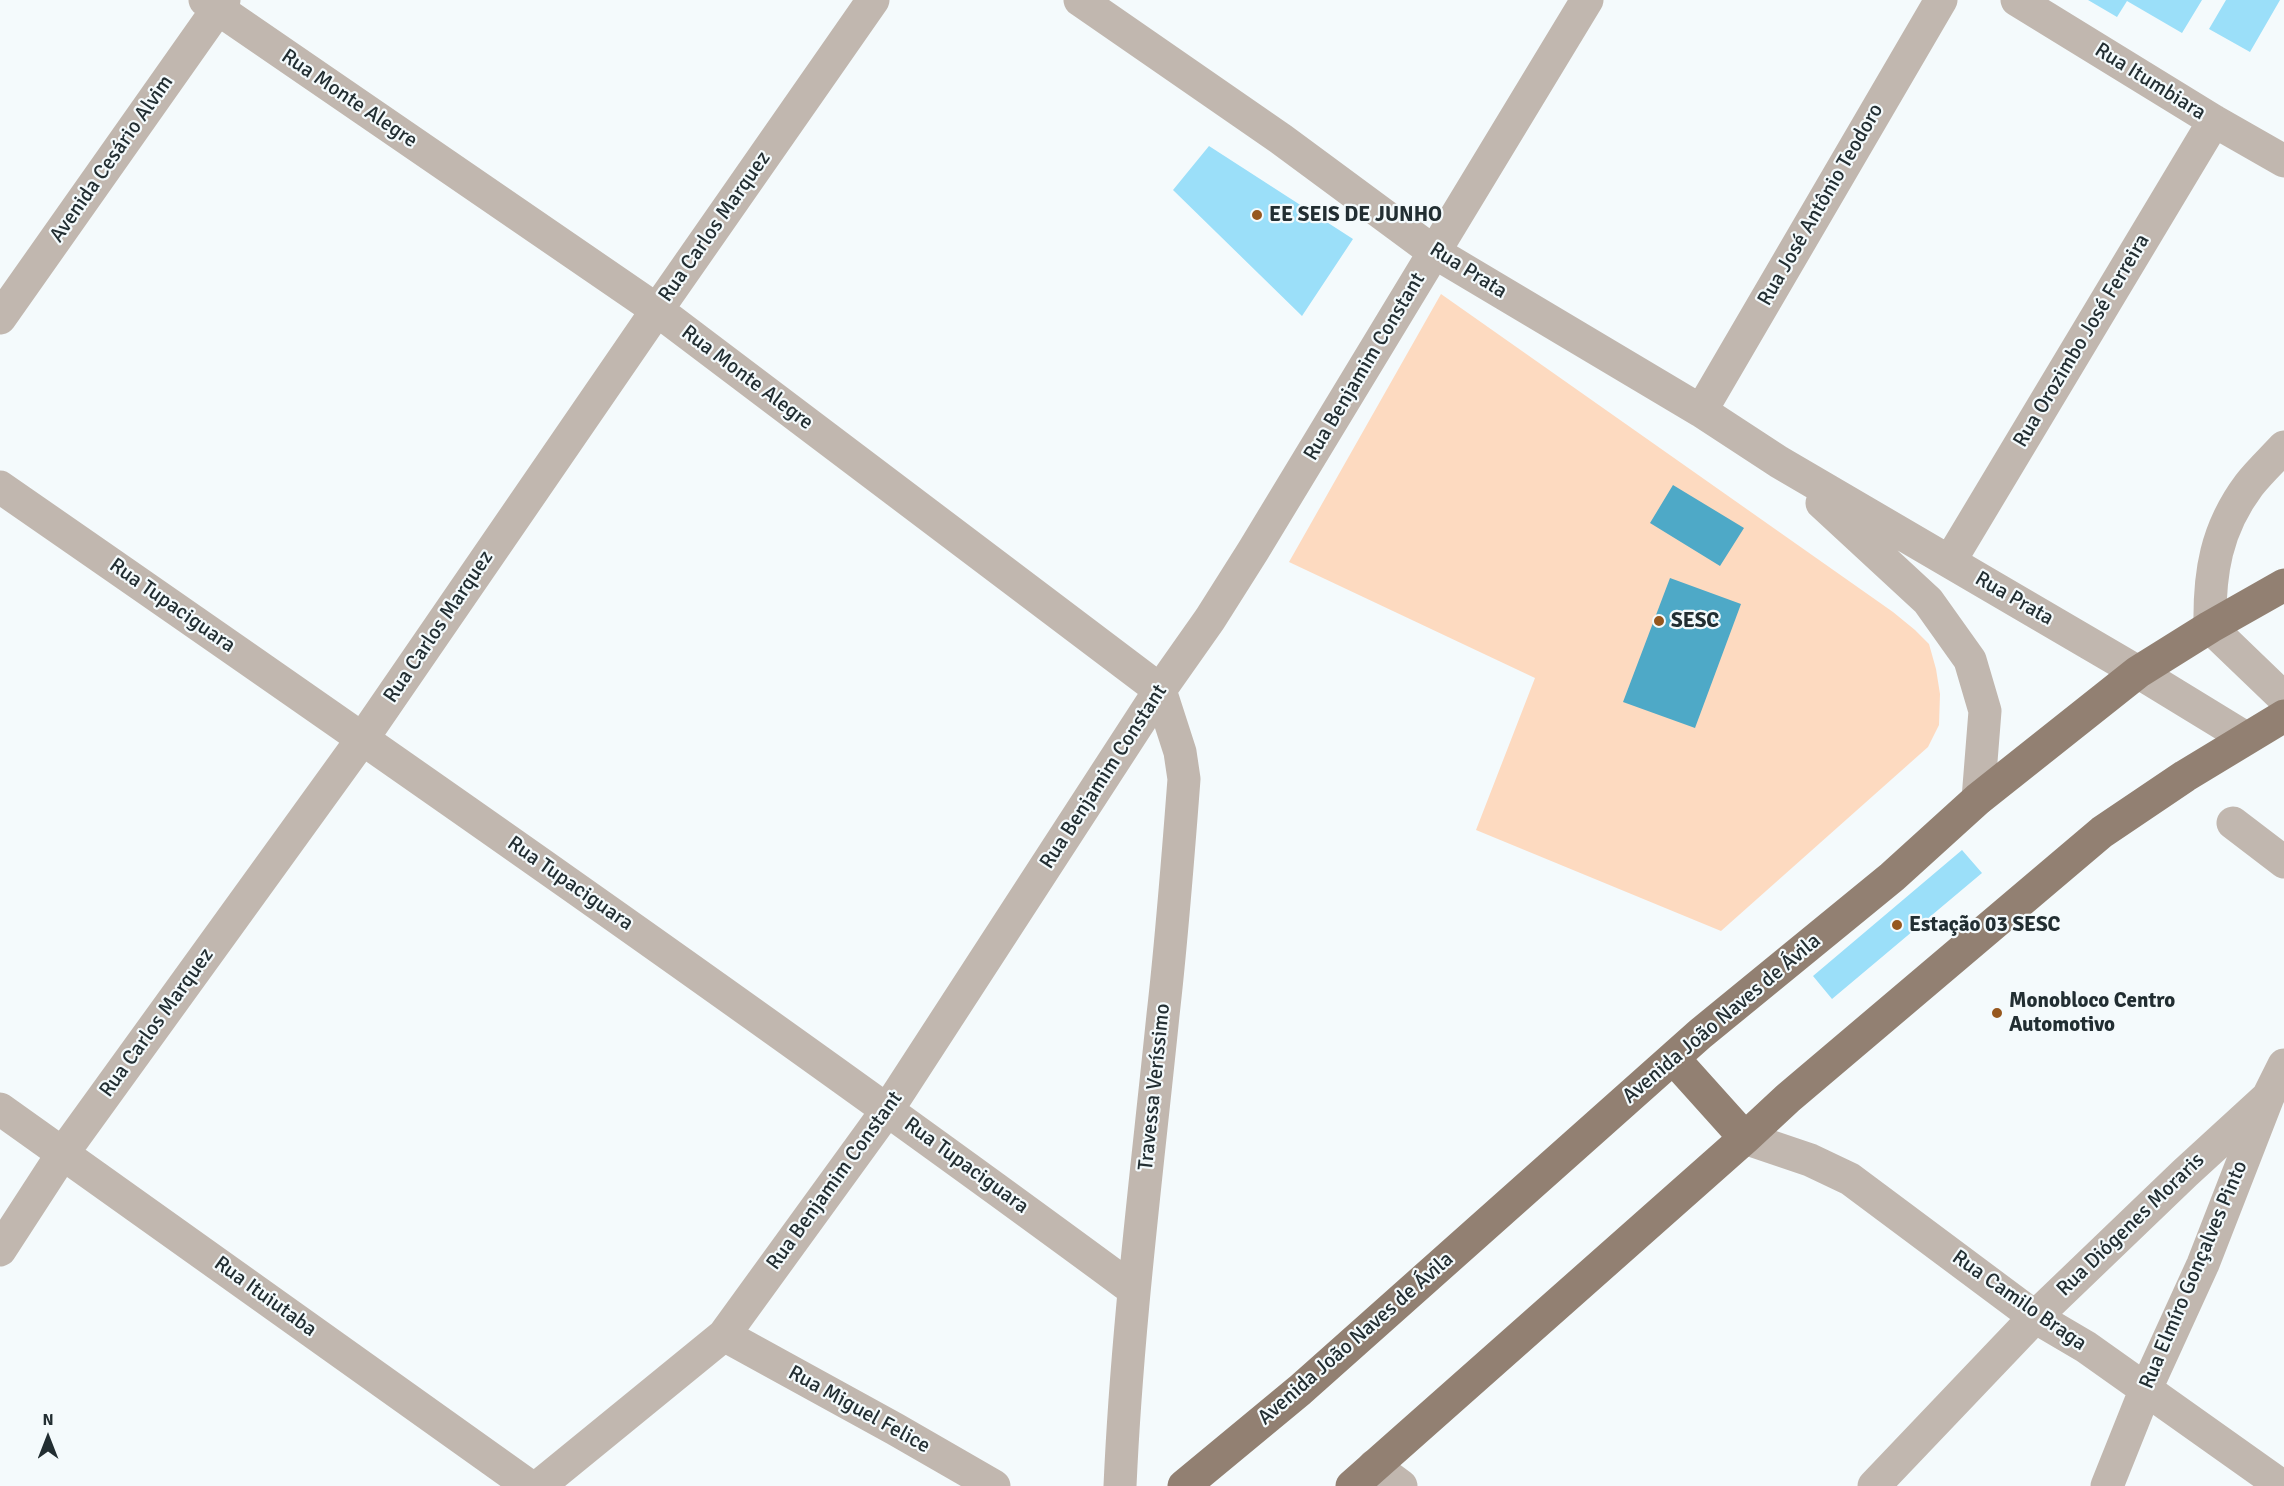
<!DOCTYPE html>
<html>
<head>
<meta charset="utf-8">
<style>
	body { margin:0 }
	#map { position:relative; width:2284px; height:1486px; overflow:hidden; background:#f4fafc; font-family:Signika,sans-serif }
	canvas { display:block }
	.north { position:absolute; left:18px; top:1408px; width:60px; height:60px; -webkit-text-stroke:4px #f4fafc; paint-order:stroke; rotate:0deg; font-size:16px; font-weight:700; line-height:24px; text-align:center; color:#222e32 }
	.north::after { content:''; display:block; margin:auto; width:21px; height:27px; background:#222e32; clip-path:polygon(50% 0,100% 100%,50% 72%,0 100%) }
</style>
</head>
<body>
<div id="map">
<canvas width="2284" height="1486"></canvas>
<div class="north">N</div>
</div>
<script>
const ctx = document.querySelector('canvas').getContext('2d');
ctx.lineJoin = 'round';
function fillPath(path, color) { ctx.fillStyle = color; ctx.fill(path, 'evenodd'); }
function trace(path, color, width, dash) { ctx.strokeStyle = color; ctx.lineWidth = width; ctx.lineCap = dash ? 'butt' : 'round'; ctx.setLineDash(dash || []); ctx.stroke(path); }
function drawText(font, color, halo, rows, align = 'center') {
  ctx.font = font + ' Signika,sans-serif'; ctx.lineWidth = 4.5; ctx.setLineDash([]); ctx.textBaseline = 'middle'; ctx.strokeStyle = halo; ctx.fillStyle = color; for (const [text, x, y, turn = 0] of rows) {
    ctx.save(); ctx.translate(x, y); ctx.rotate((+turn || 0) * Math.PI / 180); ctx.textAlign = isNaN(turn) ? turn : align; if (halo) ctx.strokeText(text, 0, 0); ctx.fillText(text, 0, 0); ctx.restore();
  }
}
fillPath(new Path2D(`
	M 1441,294 L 1893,612 L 1915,630 L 1929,644 L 1936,669 L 1940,694 L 1939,725 L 1928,747 L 1721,931 L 1476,830 L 1535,678 L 1289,562 Z`), '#fddac0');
fillPath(new Path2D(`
	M 1673,485 L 1744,528 L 1720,566 L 1650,523 Z
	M 1670,578 L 1741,604 L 1695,728 L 1623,702 Z`), '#4ea9c7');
fillPath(new Path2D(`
	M 2088,0 L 2202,0 L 2182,33 L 2127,1 L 2117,17 Z
	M 2226,0 L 2280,0 L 2250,52 L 2209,29 Z
	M 1209,146 L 1353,239 L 1302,316 L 1173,190 Z
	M 1962,850 L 1982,873 L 1832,999 L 1813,976 Z`), '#9bdff9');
trace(new Path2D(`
	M 205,0 L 657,310 L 1160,690 L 1180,752 L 1184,779 C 1178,858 1172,937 1163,1015 C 1147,1172 1127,1328 1120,1486
	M 1080,0 L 1281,139 L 1434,252 L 1701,411 L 1779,462 L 2138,672 L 2246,738
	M 2017,0 L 2214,121 L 2284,161
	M 0,318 L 224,0
	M 1701,411 L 1941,0
	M 2284,447 C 2272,460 2259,472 2249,485 C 2216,529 2209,573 2210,627 L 2284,698
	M 0,487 C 381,751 761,1015 1134,1290
	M 1822,503 L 1928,601 L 1970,660 L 1985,711 L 1978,799
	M 1950,561 L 2214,121
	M 2233,823 L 2284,862
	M 0,1109 L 529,1486
	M 1745,1138 L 1810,1160 L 1850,1179 L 2035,1317 L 2086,1347 L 2282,1486
	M 0,1250 L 63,1153 L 363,738 L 657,310 L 873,0
	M 724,1335 L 895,1429 L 994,1486
	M 1374,1466 L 1401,1486
	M 539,1486 L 724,1335 L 888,1109 L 1160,690 L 1210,619 L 1253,551 L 1587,0
	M 1874,1486 L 2035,1317 L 2185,1173 L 2268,1097
	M 2107,1486 L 2145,1391 L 2203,1264 L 2268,1097 L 2284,1065`), '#c1b7af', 33);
trace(new Path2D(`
	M 1674,1059 L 1745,1138
	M 1184,1486 L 1300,1390 L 1700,1034 L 1892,877 L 1978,799 L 2138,672 L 2210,627 L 2284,585
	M 1352,1486 L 1745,1138 L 1788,1098 L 2102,832 L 2185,776 L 2284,716`), '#928072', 33);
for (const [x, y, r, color] of [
	[1257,215,6,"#96571e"],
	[1659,621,6,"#96571e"],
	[1897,925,6,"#96571e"],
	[1997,1013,6,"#96571e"]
]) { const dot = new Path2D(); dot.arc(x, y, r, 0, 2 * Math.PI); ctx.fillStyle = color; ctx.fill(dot); trace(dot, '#f4fafc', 2); }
drawText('21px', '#222e32', '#f4fafc', [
	["Rua Itumbiara",2150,82,32],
	["Rua Monte Alegre",349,99,34],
	["Avenida Cesário Alvim",112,159,-55],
	["Rua José Antônio Teodoro",1821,205,-60],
	["Rua Carlos Marquez",715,227,-55],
	["Rua Prata",1468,271,32],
	["Rua Orozimbo José Ferreira",2082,341,-59],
	["Rua Benjamim Constant",1365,367,-59],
	["Rua Monte Alegre",747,378,37],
	["Rua Prata",2014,599,30],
	["Rua Tupaciguara",172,606,35],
	["Rua Carlos Marquez",439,627,-56],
	["Rua Benjamim Constant",1104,777,-57],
	["Rua Tupaciguara",570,884,35],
	["Avenida João Naves de Ávila",1722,1019,-40],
	["Rua Carlos Marquez",157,1023,-54],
	["Travessa Veríssimo",1155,1087,-84],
	["Rua Tupaciguara",966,1166,36],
	["Rua Benjamim Constant",835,1181,-54],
	["Rua Diógenes Moraris",2131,1225,-44],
	["Rua Elmíro Gonçalves Pinto",2194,1275,-67],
	["Rua Ituiutaba",265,1297,36],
	["Rua Camilo Braga",2019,1301,35],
	["Avenida João Naves de Ávila",1356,1339,-41],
	["Rua Miguel Felice",859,1410,29]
]);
drawText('bold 21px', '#222e32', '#f4fafc', [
	["EE SEIS DE JUNHO",1269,215],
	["SESC",1671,621],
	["Estação 03 SESC",1909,925],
	["Monobloco Centro",2009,1001],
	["Automotivo",2009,1025]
], 'left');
</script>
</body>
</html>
